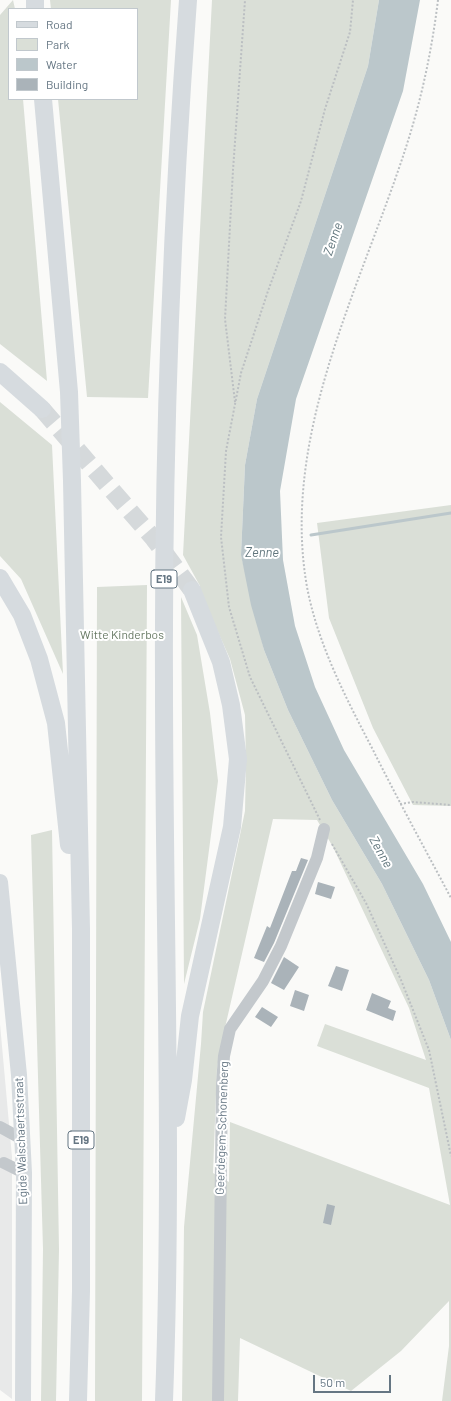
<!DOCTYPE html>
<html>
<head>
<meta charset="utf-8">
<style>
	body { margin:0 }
	#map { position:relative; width:451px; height:1401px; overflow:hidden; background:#fafaf8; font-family:Barlow,sans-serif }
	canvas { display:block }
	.legend { position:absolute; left:8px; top:8px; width:130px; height:92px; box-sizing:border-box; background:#fff; border:1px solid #c1c8cd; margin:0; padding:5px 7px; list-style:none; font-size:12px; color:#657683 }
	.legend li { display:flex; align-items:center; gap:8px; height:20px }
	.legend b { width:20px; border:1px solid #c1c8cd }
	.scale { position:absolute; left:313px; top:1375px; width:78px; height:18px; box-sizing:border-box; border:2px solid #657683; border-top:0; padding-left:5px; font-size:12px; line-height:14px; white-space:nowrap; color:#657683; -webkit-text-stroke:3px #fff; paint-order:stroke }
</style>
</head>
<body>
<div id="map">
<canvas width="451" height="1401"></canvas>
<ul class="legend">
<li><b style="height:5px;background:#d6dbdf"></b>Road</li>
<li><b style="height:11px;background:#dadfd7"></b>Park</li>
<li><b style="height:11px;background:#bbc7cb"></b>Water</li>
<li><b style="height:11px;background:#aab3b9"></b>Building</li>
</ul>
<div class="scale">50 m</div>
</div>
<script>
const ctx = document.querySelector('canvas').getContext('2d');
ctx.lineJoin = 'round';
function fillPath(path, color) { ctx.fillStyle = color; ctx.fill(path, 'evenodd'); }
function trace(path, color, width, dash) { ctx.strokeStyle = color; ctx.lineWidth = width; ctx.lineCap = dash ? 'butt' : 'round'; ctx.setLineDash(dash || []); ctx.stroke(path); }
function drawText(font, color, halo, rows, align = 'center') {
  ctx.font = font + ' Barlow,sans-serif'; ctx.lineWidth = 4; ctx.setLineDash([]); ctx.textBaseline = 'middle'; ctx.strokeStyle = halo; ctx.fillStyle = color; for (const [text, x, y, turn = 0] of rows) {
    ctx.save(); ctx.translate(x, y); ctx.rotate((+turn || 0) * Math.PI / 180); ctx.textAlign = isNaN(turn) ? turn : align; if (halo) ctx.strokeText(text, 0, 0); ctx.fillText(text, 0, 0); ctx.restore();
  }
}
fillPath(new Path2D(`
	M 0,1024 L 12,1157 L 12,1399 L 0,1390 Z`), '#e8e9e9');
fillPath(new Path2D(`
	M 13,0 L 15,9 L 9,9 L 9,99 L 23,99 L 47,381 L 0,344 L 0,15 Z
	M 50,0 L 171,0 L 148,398 L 87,397 L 58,99 L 137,99 L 137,9 L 51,9 Z
	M 212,0 L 379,0 L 368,66 L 257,399 L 245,465 L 241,555 L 264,650 L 288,710 L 332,800 L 382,884 L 429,980 L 451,1040 L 451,1401 L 442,1401 L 449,1346 L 449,1301 L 401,1351 L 351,1391 L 240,1338 L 238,1401 L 182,1401 L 184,1227 L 201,1044 L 203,1012 L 245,811 L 246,764 L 245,715 L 230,659 L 198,587 L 200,586 L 183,555 ZM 273,819 L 317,820 L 333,847 L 409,1008 L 426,1060 L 325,1024 L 317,1046 L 429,1088 L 450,1205 L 230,1122 L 229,1182 L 213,1173 L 217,1068 L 221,1045 Z
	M 0,402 L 52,445 L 63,674 L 21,579 L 0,556 Z
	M 451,505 L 451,806 L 413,805 L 373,728 L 329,618 L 317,523 Z
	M 147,585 L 142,1401 L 95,1401 L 97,587 Z
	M 181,597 L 197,635 L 210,713 L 218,781 L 200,919 L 184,984 Z
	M 52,830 L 59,1250 L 56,1401 L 41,1401 L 43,1249 L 31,835 Z`), '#dadfd7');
fillPath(new Path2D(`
	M 379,0 L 420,0 L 403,91 L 296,399 L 280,491 L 283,560 L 295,626 L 315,687 L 344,750 L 423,884 L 451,942 L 451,1040 L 429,980 L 382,884 L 332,800 L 288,710 L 264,650 L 251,605 L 241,555 L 245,465 L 257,399 L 368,66 Z`), '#bbc7cb');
trace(new Path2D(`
	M 311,535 L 451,513`), '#bbc7cb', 3);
fillPath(new Path2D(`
	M 301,858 L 308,860 L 274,943 L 264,962 L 254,958 L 267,926 L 270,928 L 292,871 L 296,871 Z
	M 318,882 L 335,887 L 331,899 L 315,894 Z
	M 284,957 L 299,967 L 284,990 L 271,983 Z
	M 336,966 L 349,970 L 342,991 L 328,986 Z
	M 295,990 L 309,995 L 304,1011 L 290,1006 Z
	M 372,993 L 391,1001 L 388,1008 L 396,1011 L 393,1021 L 366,1010 Z
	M 262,1007 L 278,1017 L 271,1027 L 255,1017 Z
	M 327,1204 L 335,1206 L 331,1225 L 323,1223 Z`), '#aab3b9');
trace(new Path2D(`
	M 42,409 L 154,539 L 192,590`), '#d5d9db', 18, [18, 9]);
trace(new Path2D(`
	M 438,0 C 432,49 422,97 407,144 C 362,285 280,434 307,587 C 318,645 346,698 373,750 C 398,800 425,849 451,898
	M 235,402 L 225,319 L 233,170 L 245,0
	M 400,804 L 413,802 L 451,805
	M 320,820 L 250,677 L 229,607 L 221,537 L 226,451 L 241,373 L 268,291 L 301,201 L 325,109 L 350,32 L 353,0
	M 332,844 L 366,903 L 401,980 L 429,1050 L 451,1156`), '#bbbfc2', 2, [2, 2]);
trace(new Path2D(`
	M 0,1127 L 22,1139
	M 4,1163 L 24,1173
	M 218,1401 L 222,1084 L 224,1056 L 230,1029 L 263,981 L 281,946 L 317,858 L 324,829`), '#c3c8cc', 12);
trace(new Path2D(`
	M 0,882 L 19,1075 L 24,1173 L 23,1401`), '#d6dbdf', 16);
trace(new Path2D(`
	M 35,0 L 35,9
	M 43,99 L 69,392 L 72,481 L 81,929 L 81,1291 L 78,1401
	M 0,372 L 42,409
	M 0,578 L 22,615 L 39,659 L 56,723 L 69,845
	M 176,1118 L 183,1080 L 190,1016 L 232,827 L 238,759 L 231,705 L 221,662 L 192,590
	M 164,1401 C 173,1162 164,922 164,683 C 163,455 171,227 188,0`), '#d6dbdf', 18);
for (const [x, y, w] of [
	[164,579,26],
	[81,1140,26]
]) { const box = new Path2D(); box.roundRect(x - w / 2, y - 9, w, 18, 3); ctx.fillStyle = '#fff'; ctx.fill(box); trace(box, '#657683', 1); }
drawText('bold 11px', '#657683', null, [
	["E19",164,579],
	["E19",81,1140]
]);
drawText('12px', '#687a64', '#fff', [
	["Witte Kinderbos",122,635]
]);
drawText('12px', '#657683', '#fff', [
	["Geerdegem-Schonenberg",222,1128,-88],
	["Egide Walschaertsstraat",21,1141,-92]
]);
drawText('italic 13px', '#60757c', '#fff', [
	["Zenne",333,239,-71],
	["Zenne",262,553],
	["Zenne",381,852,61]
]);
</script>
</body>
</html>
